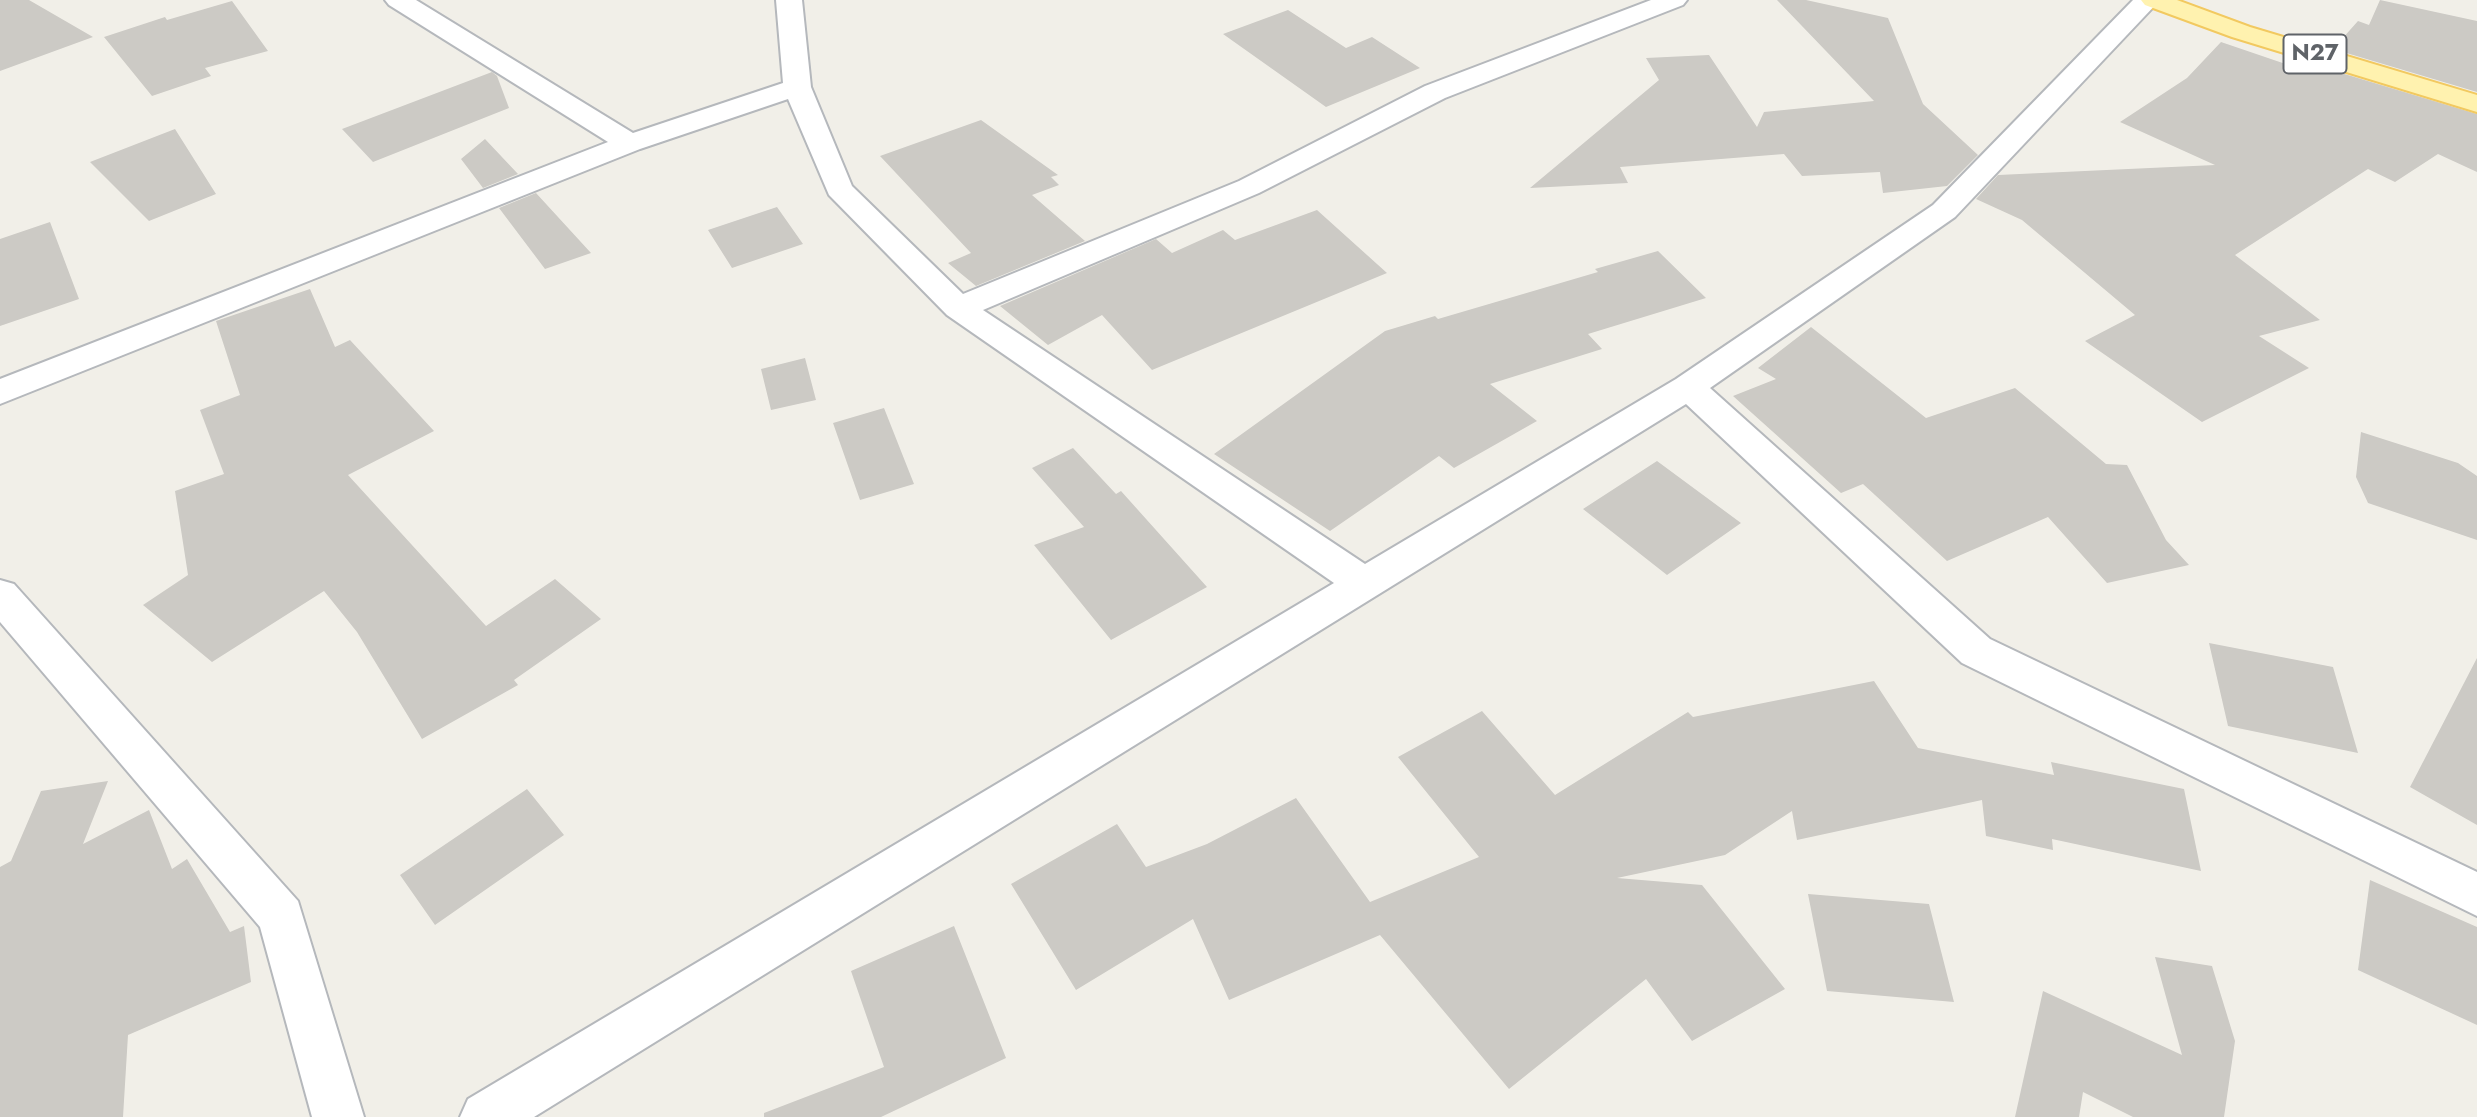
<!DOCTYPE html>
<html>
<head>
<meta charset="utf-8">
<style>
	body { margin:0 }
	canvas { display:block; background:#f1efe8 }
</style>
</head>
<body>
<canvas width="2477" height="1117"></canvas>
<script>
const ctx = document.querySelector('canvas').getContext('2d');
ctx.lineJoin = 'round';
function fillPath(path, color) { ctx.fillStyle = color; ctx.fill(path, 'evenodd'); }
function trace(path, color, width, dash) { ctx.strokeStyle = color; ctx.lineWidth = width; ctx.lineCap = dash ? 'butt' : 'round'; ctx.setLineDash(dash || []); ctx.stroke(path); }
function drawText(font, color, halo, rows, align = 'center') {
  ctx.font = font + ' Jost,sans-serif'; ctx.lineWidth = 6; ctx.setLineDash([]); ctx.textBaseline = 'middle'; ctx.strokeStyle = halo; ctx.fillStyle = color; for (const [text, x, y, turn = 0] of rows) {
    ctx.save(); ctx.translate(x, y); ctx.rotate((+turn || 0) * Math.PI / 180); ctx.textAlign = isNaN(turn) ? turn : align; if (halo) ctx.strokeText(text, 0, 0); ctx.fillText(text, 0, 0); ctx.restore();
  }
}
fillPath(new Path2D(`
	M 0,0 L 29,0 L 93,37 L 0,71 Z
	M 1777,0 L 1806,0 L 1888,18 L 1923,104 L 1978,155 L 1947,186 L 1883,193 L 1880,172 L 1802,176 L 1784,154 L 1620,167 L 1628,183 L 1530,188 L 1659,80 L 1646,58 L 1709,55 L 1757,127 L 1764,112 L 1874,101 Z
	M 2380,0 L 2477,21 L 2477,92 L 2333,49 L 2358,21 L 2369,25 Z
	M 232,1 L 268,51 L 205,68 L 211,76 L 152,96 L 104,37 L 165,17 L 167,20 Z
	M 1288,10 L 1346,48 L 1372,37 L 1420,68 L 1326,107 L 1223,34 Z
	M 2221,42 L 2312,73 L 2318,66 L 2477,114 L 2477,172 L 2438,154 L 2395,182 L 2368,169 L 2235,255 L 2320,320 L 2259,336 L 2309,368 L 2202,422 L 2085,341 L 2135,315 L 2022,220 L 1976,199 L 1998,175 L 2215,165 L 2120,122 L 2187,78 Z
	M 492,72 L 497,76 L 509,108 L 373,162 L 342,129 Z
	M 981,120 L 1058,175 L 1051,177 L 1059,185 L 1032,195 L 1085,241 L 976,286 L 948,263 L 971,253 L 880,156 Z
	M 175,129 L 216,194 L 149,221 L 90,162 Z
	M 485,139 L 518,174 L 483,188 L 461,159 Z
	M 536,193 L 591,253 L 545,269 L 499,208 Z
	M 777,207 L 803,244 L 732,268 L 708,230 Z
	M 1317,210 L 1387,273 L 1152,370 L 1102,315 L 1048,345 L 1000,306 L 1156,239 L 1172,253 L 1223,230 L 1235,240 Z
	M 50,222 L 79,299 L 0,326 L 0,239 Z
	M 1658,251 L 1706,298 L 1588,334 L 1602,349 L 1490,384 L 1537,421 L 1454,468 L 1439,456 L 1330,531 L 1214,454 L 1385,331 L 1435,316 L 1438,319 L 1598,272 L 1595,269 Z
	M 310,289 L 335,347 L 350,340 L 434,431 L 348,475 L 486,626 L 555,579 L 601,619 L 514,680 L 518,685 L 422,739 L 357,632 L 324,591 L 212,662 L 143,605 L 188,575 L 175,491 L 224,474 L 200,410 L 240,395 L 216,321 Z
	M 1811,327 L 1926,418 L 2015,388 L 2106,464 L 2127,465 L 2166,540 L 2189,565 L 2107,583 L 2048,517 L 1947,561 L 1863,484 L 1841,493 L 1733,396 L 1776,379 L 1758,368 Z
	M 805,358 L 816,400 L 771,410 L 761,369 Z
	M 884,408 L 914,484 L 860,500 L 833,423 Z
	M 2361,432 L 2458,463 L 2477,476 L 2477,540 L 2368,503 L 2356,477 Z
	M 1073,448 L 1116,494 L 1121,491 L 1207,587 L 1111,640 L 1034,545 L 1084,527 L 1032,468 Z
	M 1657,461 L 1741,523 L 1667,575 L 1583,509 Z
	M 2209,643 L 2333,667 L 2358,753 L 2228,726 Z
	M 2477,658 L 2477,825 L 2410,787 Z
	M 1874,681 L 1918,748 L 2054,775 L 2051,762 L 2184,789 L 2201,871 L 2052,839 L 2053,850 L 1986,836 L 1982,800 L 1797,840 L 1792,811 L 1725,855 L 1617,878 L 1702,885 L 1785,989 L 1692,1041 L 1646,979 L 1509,1089 L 1380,935 L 1229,1000 L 1193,919 L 1076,990 L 1011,884 L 1117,824 L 1146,867 L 1207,844 L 1296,798 L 1370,902 L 1479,857 L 1398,757 L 1482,711 L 1555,795 L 1688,712 L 1693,717 Z
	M 108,781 L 83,844 L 149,810 L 172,869 L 187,859 L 230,932 L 244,926 L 251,982 L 128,1035 L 123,1117 L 0,1117 L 0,867 L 11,861 L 41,791 Z
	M 527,789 L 564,835 L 435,925 L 400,875 Z
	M 2370,880 L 2477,927 L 2477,1025 L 2358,970 Z
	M 1808,894 L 1929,904 L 1954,1002 L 1827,991 Z
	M 954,926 L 1006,1058 L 881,1117 L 764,1117 L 764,1113 L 884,1067 L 851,971 Z
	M 2155,957 L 2212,966 L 2235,1041 L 2224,1117 L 2133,1117 L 2083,1092 L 2079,1117 L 2015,1117 L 2043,991 L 2182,1055 Z`), '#cccac5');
const minor = new Path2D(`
	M 385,0 L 416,0 L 633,133 L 783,83 L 776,0 L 802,0 L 811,87 L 852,186 L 963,294 L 1239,181 L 1425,86 L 1651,0 L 1687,0 L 1683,5 L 1445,98 L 1259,193 L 983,310 L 1365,564 L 1676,379 L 1933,205 L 2133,0 L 2160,0 L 1955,217 L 1710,388 L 1990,639 L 2477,872 L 2477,916 L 1962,663 L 1686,404 L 534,1117 L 460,1117 L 468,1099 L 1334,583 L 947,315 L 829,195 L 788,99 L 640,149 L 0,404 L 0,379 L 608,142 L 389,5 Z
	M 0,580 L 14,584 L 298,901 L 364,1117 L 312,1117 L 260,927 L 0,622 Z`);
const major = new Path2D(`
	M 2141,0 L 2177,0 L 2250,27 L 2477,95 L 2477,112 L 2232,37 L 2145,5 Z`);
trace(minor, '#b5b8bc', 4);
trace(major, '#f2c960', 4);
fillPath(minor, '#fff');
fillPath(major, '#fff2af');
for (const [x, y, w] of [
	[2315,54,63]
]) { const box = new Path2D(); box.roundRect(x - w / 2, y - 19.5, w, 39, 5); ctx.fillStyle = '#fff'; ctx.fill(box); trace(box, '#5f6368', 2); }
drawText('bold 23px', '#5f6368', null, [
	["N27",2315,54]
]);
</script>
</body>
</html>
